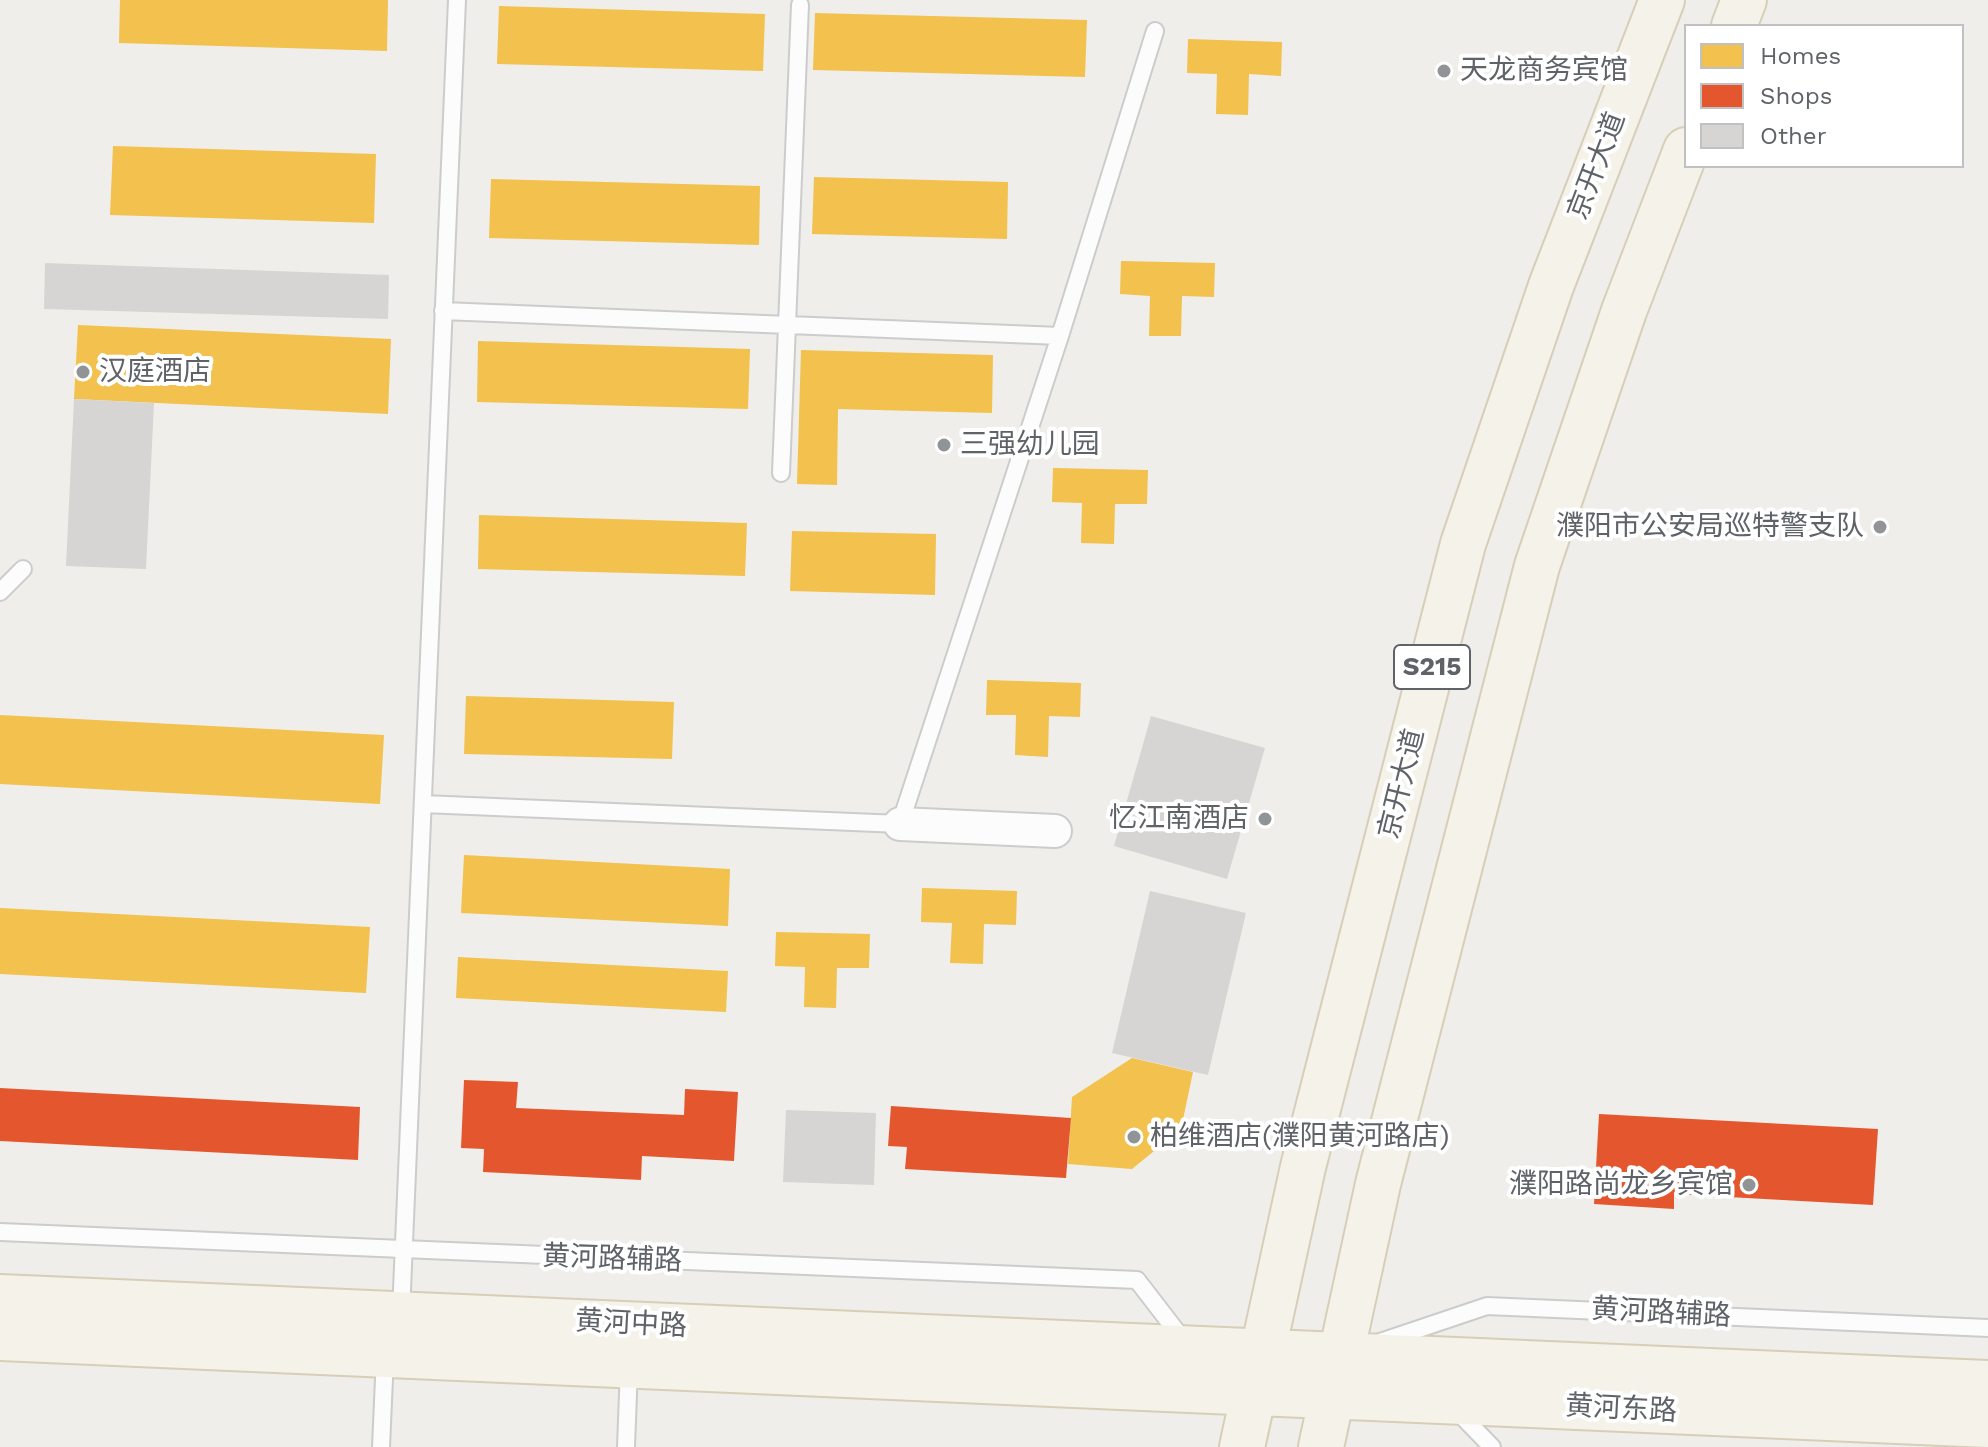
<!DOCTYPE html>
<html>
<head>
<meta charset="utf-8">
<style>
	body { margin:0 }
	#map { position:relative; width:1988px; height:1447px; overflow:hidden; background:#efeeea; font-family:"Work Sans",sans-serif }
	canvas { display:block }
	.legend { position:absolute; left:1684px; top:24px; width:280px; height:144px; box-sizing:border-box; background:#fff; border:2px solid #bfc1c3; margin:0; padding:10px 14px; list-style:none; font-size:24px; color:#5f6368 }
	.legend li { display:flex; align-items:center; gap:16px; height:40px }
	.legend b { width:40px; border:2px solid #bfc1c3 }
</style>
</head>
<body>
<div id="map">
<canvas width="1988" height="1447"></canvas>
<ul class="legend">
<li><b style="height:22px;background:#f2c14e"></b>Homes</li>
<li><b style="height:22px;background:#e4572e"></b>Shops</li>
<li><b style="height:22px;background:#d6d5d3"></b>Other</li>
</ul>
</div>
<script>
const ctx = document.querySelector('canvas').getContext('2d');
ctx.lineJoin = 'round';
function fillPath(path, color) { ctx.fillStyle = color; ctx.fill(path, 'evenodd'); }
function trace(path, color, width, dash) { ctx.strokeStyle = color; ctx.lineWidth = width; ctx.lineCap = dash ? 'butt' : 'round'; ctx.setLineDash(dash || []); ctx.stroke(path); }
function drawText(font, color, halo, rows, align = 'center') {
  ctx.font = font + ' "Work Sans","Noto Sans SC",sans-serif'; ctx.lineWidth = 8; ctx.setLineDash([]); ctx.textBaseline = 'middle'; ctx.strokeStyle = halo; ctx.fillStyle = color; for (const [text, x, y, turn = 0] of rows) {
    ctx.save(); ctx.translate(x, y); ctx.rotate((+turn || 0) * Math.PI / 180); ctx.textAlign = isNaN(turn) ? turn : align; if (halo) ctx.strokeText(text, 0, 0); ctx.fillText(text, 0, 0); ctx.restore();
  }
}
fillPath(new Path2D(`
	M 120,0 L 388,0 L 387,51 L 119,43 Z
	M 499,6 L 765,14 L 763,71 L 497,64 Z
	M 815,13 L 1087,20 L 1085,77 L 813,70 Z
	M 1188,39 L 1282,42 L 1281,76 L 1249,74 L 1248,115 L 1216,114 L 1217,74 L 1187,73 Z
	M 113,146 L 376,154 L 374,223 L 110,215 Z
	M 814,177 L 1008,182 L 1007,239 L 812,234 Z
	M 491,179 L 760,186 L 759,245 L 489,238 Z
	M 1121,261 L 1215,263 L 1214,297 L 1182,296 L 1181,336 L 1149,336 L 1150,296 L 1120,294 Z
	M 78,325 L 391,339 L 388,414 L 74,399 Z
	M 478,341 L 750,349 L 748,409 L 477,402 Z
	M 801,350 L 993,355 L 992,413 L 838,409 L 837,485 L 797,484 Z
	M 1053,468 L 1148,470 L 1147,504 L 1115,504 L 1114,544 L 1081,543 L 1082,503 L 1052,502 Z
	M 479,515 L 747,523 L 745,576 L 478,569 Z
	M 792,531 L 936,534 L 935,595 L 790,591 Z
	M 987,680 L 1081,683 L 1080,717 L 1049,716 L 1048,757 L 1015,755 L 1016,715 L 986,715 Z
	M 466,696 L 674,702 L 672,759 L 464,754 Z
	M 0,715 L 384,735 L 380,804 L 0,784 Z
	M 464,855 L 730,869 L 728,926 L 461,913 Z
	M 922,888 L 1017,891 L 1016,925 L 984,924 L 983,964 L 950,963 L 952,923 L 921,922 Z
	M 0,908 L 370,927 L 366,993 L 0,974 Z
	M 776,932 L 870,934 L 869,968 L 837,968 L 836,1008 L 804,1007 L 805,967 L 775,966 Z
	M 458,957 L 728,971 L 726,1012 L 456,998 Z
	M 1132,1058 L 1193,1072 L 1181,1129 L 1132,1169 L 1068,1164 L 1072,1097 Z`), '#f2c14e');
fillPath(new Path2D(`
	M 464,1080 L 518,1082 L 516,1108 L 684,1115 L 685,1089 L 738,1092 L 734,1161 L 642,1156 L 641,1180 L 483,1172 L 484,1149 L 461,1148 Z
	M 0,1088 L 360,1107 L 358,1160 L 0,1141 Z
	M 891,1106 L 1071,1118 L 1066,1178 L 905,1169 L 907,1147 L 888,1146 Z
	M 1599,1114 L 1878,1129 L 1873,1205 L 1674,1194 L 1674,1209 L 1594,1204 Z`), '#e4572e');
fillPath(new Path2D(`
	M 45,263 L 389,275 L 388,319 L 44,309 Z
	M 74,399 L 154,403 L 146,569 L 66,566 Z
	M 1151,716 L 1265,748 L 1227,879 L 1114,846 Z
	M 1150,891 L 1246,913 L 1208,1075 L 1112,1053 Z
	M 786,1110 L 876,1113 L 874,1185 L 783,1182 Z`), '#d6d5d3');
const lane = new Path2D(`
	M 443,311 L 1060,336
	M 781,473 L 800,5
	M 0,592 L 23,569
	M 423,804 L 900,824 L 1060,336 L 1155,31
	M 0,1232 L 1137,1280 L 1184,1341
	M 401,1313 L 457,0
	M 1380,1342 L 1487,1306 L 1988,1328
	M 1457,1411 L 1492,1447
	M 381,1447 L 385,1356
	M 626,1447 L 629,1367`);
const street = new Path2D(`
	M 900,824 L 1055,831`);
const primary = new Path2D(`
	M 1734,26 L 1744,0
	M 0,1297 L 1988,1383
	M 0,1338 L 1988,1425
	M 1242,1447 L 1303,1167 L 1463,544 L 1551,286 L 1662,0
	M 1321,1447 L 1378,1184 L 1537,566 L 1624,311 L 1686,150`);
trace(lane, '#cbcccc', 20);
trace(street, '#cbcccc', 36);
trace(primary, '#d7ceb8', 48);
trace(lane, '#fdfcfc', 16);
trace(street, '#fdfcfc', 32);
trace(primary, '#f4f2e9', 44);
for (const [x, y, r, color] of [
	[1444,71,8,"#919496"],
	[83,372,8,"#919496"],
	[944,445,8,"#919496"],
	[1880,527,8,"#919496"],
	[1265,819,8,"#919496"],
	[1134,1137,8,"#919496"],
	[1749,1185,8,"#919496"]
]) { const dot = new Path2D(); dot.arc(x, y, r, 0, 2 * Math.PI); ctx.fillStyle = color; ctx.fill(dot); trace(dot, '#fff', 3); }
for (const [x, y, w] of [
	[1432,667,76]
]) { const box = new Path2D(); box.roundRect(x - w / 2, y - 22, w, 44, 6); ctx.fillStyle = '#fff'; ctx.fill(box); trace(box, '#5f6368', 2); }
drawText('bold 26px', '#5f6368', null, [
	["S215",1432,667]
]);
drawText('28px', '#5f6368', '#fff', [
	["天龙商务宾馆",1460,71],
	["汉庭酒店",99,372],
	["三强幼儿园",960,445],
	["濮阳市公安局巡特警支队",1864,527,"right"],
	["忆江南酒店",1249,819,"right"],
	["柏维酒店(濮阳黄河路店)",1150,1137],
	["濮阳路尚龙乡宾馆",1733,1185,"right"]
], 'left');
drawText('28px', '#5f6368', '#fff', [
	["京开大道",1597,166,-69],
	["京开大道",1402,784,-76],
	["黄河路辅路",612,1259,2],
	["黄河路辅路",1661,1313,3],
	["黄河中路",631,1324,3],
	["黄河东路",1621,1409,3]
]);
</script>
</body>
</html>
